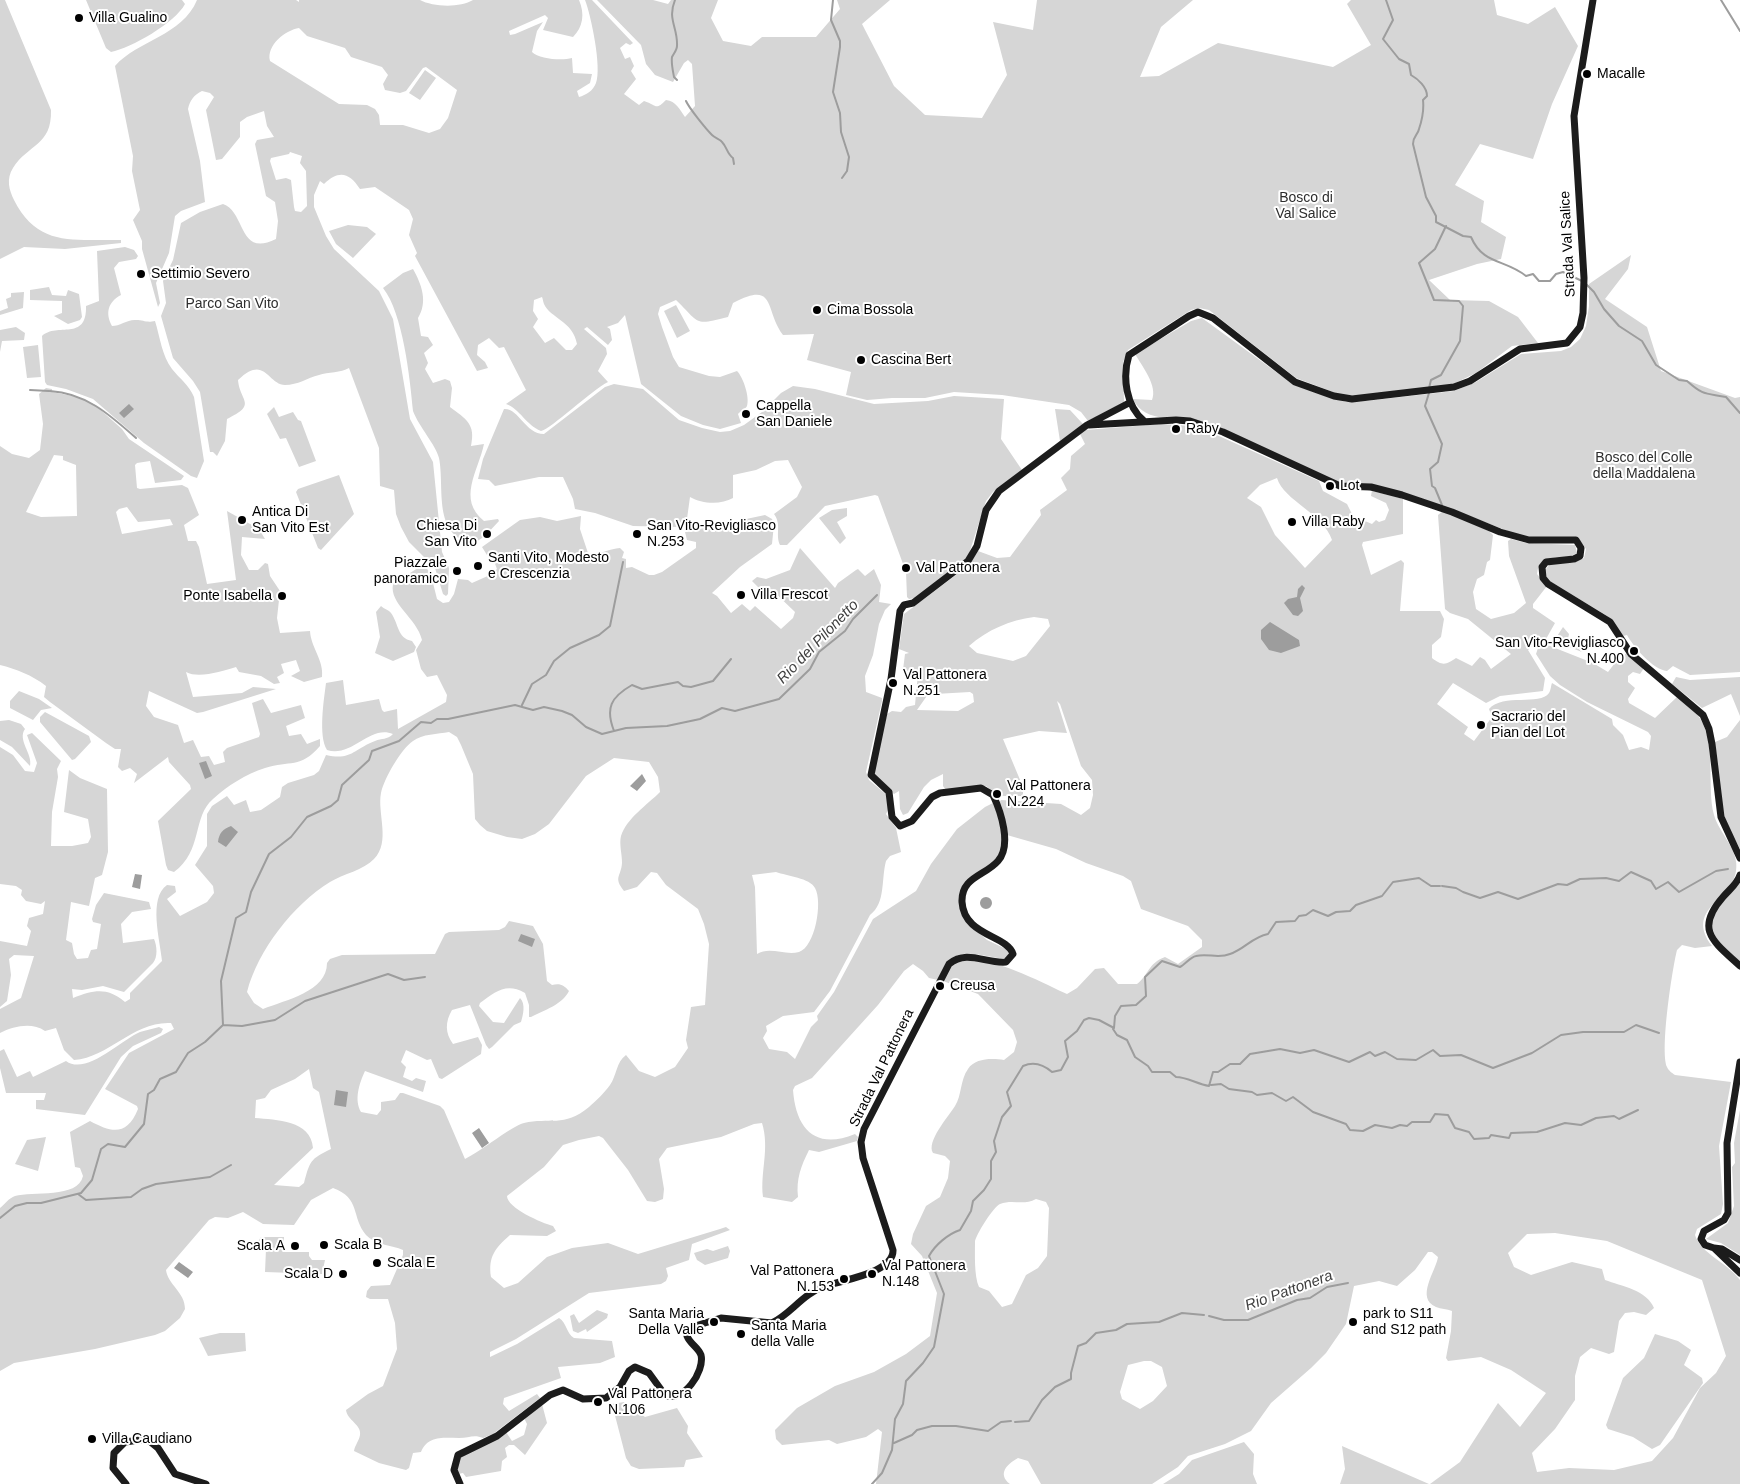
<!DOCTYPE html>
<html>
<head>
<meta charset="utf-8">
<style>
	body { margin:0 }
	canvas { display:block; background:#fff }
</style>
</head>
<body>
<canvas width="1740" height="1484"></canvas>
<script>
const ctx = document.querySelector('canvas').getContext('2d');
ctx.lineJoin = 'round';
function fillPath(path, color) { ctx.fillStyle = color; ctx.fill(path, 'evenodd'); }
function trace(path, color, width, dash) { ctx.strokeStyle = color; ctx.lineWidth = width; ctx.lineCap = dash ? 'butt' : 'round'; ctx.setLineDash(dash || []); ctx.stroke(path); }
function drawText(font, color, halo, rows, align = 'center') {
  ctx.font = font + ' Helvetica,sans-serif'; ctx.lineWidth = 4; ctx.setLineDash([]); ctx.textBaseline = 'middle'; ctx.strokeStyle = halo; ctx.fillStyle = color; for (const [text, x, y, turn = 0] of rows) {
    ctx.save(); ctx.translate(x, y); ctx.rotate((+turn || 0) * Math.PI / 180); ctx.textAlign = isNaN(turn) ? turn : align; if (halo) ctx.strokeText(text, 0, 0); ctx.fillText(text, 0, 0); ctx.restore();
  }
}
fillPath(new Path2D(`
	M 0,0 L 5,0 L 51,110 C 52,146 28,144 13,168 C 6,179 9,190 14,200 C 38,248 75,239 121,240 L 121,243 L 65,249 L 24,247 L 0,259 Z
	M 86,0 L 182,0 L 185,4 C 175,23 131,48 111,52 L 106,48 Z
	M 197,0 L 296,0 L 299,2 L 299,0 L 420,0 C 433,7 460,8 473,0 L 579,0 C 585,14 583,27 573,37 L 543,30 L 548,18 L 545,15 L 509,31 L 510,35 L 515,34 L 543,22 L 537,31 L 532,52 C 539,59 562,61 572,58 L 573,73 L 592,74 L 590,83 L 577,91 L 579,97 C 586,95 593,91 596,83 C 602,68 591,15 585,0 L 592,0 L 633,43 L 630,45 L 626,43 L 620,48 L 625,59 L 630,57 L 634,66 L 631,71 L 636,79 L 624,94 L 639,105 L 644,101 C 657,105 655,111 666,100 C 676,101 680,110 685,117 L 695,106 L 692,64 L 688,60 L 684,63 L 673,82 L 655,75 L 646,64 L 641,45 L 597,0 L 653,0 L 668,4 L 671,0 L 718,0 L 711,18 L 723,41 L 751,46 L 762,37 L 816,37 L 840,9 L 837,0 L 890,0 L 862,24 L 894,86 L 925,115 L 982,118 L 1007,75 L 993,22 L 1033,30 L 1037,0 L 1193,0 L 1161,27 L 1140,77 L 1159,76 L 1218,43 L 1333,67 L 1371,45 L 1347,4 L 1351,0 L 1494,0 L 1497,15 L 1528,24 L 1555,7 L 1578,46 L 1552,104 L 1533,159 L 1480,144 L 1455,185 L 1484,201 L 1481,222 L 1506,237 L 1501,259 L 1477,264 L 1429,280 L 1450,300 L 1489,301 L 1518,317 L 1538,343 L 1512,346 L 1476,373 L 1449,386 L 1361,396 L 1341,395 L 1296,378 L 1209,310 L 1199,308 L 1191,310 L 1128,350 L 1123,362 L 1124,402 L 1088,421 L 1081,412 L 1069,405 L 1002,395 L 954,392 L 925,398 L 892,398 L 867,400 L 846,395 L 851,372 L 807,360 L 814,334 L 783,335 C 764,310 777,280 733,303 L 728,317 C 693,326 700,323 676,300 L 660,307 L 658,314 L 662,327 L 673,357 L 679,367 L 709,376 L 720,377 L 737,371 C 743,377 750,397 747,406 C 746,409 740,411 738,414 L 741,423 L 720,429 L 703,425 L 681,416 L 641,384 L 625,315 L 618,323 L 607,327 L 610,329 L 612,340 L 608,345 L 587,327 L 584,329 L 606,348 L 607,354 L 598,371 L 608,382 C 592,390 551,429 541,431 C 526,425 520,409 506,404 L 526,390 L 504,347 L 499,348 L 489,338 L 478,345 L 477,355 L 485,362 L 488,368 L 477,371 L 415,256 L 417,253 L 409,235 L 413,219 L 409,210 L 375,187 L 360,189 C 350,173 339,169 324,184 L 320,181 L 314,195 L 314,207 L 326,236 L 334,249 L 379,291 L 393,319 L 410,419 L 433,462 L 442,552 L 449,568 L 448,594 L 446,596 L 443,594 L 435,568 L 409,542 L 401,527 L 396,514 L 394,490 L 380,486 L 379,448 L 349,368 C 341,373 328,372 319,375 C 307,378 298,385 285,385 C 267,384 265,354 238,380 C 240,402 258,404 227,419 L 225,441 L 217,456 L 213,452 L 210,452 L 200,392 L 193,381 L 173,358 L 161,316 L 166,303 L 163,281 L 173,260 L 181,223 L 200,212 L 223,204 C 246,212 238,258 276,239 L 278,221 L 275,202 L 266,196 L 255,144 L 257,140 L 274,137 L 267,126 L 264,111 L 247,117 L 240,122 L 240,137 L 222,159 L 216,160 L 206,110 L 214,97 L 210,93 L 202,91 C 194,95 190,100 188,109 L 200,161 L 205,202 L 181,211 L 175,216 L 169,253 L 156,283 L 160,303 L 158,307 L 142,249 L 142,241 L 133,220 L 140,210 L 132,171 L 133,156 L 115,66 C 138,40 182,36 197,0 ZM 299,28 L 307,36 L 345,48 L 351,57 L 382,67 L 388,75 L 383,84 L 385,90 L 400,93 L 406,91 L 423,68 L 426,67 L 457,90 L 448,118 L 440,129 L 429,133 L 403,125 L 380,125 L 379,115 L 375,109 L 367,105 L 339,104 L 270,61 C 266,45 286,30 299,28 ZM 290,152 L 302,156 L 300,163 L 306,171 L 307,206 L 301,212 L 295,211 L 294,207 L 291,180 L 286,178 L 276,180 L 270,161 L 271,158 L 289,154 ZM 542,297 C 543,299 543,302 544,304 C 550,318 573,321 577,344 L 572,350 L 566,350 L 554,338 L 545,343 L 533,327 L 538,319 L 533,311 L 534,300 Z
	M 425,70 L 436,78 L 420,100 L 409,93 Z
	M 348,225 L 367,227 L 376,234 L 353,258 L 336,244 L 329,231 Z
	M 125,247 L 134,250 L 138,256 L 136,259 L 119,262 L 114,268 L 121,295 C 108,302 105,313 112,326 C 120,326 128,319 136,320 C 144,320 146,323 155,321 C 160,337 162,356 172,369 C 180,379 189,385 194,397 L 204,461 L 197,478 L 191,476 L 144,443 L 93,399 L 66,389 L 47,385 L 45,382 L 42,336 C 57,322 87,342 86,306 L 99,301 L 97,251 Z
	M 1631,255 L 1628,269 L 1605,299 L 1647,327 L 1661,371 L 1735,398 L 1740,397 L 1740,672 L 1690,675 L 1673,666 L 1667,671 C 1653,670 1633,646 1627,635 L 1623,636 L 1611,619 L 1604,614 L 1546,579 L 1545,570 L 1551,563 L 1574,563 L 1584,558 L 1586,549 L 1577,537 L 1533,538 L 1515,534 L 1457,511 L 1342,484 L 1205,422 C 1181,416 1145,425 1133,399 L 1152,400 C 1158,386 1142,366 1135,354 L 1191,321 L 1202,318 L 1294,385 L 1346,402 L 1366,401 L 1454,391 L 1476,382 L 1521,354 L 1561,351 L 1571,347 L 1580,339 L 1586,326 L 1589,306 L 1589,284 Z
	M 413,269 C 422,285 428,302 418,318 L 421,336 L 428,337 L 433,345 L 424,353 L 428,363 L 425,369 L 433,383 L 445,379 L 450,381 L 452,388 L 450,407 C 466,419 476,424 471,446 L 484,444 C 478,472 457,499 484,521 L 498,519 L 499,521 L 485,536 L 473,544 C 432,535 445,488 439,458 C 436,445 419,427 413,411 C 410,378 403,313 383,288 L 403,273 Z
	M 49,287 L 52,295 L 66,296 L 68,290 L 79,294 L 82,317 L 80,320 L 68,324 L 54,316 L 62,313 L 62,301 L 30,300 L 30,290 Z
	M 24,292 L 23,308 L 0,315 L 0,311 L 8,308 L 6,299 L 11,297 L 11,293 Z
	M 676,305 L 690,331 L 677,338 L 664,311 Z
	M 16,327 L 25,333 L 24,340 L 2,341 L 0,352 L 0,330 Z
	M 38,345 L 41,377 L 27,378 L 23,347 Z
	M 614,384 L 643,389 L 679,420 L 702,428 L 720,432 L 730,431 L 744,425 L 762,412 L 781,393 L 793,386 L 815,389 L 874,404 L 928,401 L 954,396 L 1004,399 L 1001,439 L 1022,470 L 993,492 L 986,501 L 968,557 L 916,598 L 909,599 L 907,597 L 906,572 L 878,496 L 875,495 L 825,506 L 787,545 L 780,545 C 775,534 782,525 774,514 L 797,497 L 802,487 L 788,460 L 775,461 L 756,470 L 733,475 L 733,498 C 721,505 702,504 690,497 L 686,526 L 679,527 L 633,526 L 595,513 L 575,509 L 573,499 L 563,477 L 539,477 L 495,486 L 489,480 L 478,479 L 483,459 L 504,409 C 519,408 525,434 544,434 L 605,387 Z
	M 46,388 L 52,389 L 52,392 L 78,397 L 95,405 L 122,429 L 129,439 L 184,476 L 181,480 L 155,483 L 150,461 L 137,463 L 135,465 L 137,488 L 140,489 L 182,485 L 188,488 L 199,515 L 184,525 L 188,541 L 196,541 L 199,547 L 207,584 L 236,580 L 227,511 L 259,529 L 265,539 L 242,537 L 241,555 L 249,570 L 258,570 L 265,563 L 268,564 L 270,576 L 280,591 L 277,618 L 280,633 L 310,631 C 311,648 324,660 322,677 L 304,682 L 291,676 L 300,671 L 296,660 L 281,664 L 284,673 L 277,677 L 280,683 L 274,684 L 261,676 L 239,672 L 236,667 C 222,671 199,679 186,672 L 193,697 L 242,693 L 253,687 L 276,689 L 203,712 L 197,713 L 149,691 L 146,706 L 154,717 L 178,725 L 184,743 L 193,740 L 201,757 L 209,756 L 214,765 L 225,762 L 223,752 L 227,748 L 259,737 L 260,734 L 252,703 L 263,699 L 271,713 L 301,705 L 305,718 L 286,726 L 289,736 L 301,734 L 307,744 L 320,739 L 320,746 C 300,769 290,760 265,768 C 246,774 227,786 213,799 C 192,817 203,851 174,872 L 168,870 L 166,865 L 158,821 L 191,789 L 190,785 L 169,762 L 168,757 L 134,783 L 137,774 L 130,768 L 122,771 L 118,767 L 121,749 L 115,749 L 106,743 L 50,702 L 44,697 L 46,686 C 32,675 16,669 0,665 L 0,446 L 12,454 L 29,458 L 40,450 L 43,424 L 39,394 ZM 54,455 L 63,456 L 63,460 L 76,465 L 77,516 L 41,517 L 26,512 ZM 127,507 L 138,522 L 170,519 L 173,525 L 122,534 L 116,512 L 119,509 Z
	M 274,407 L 279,417 L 293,412 L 298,420 L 301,421 L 316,461 L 299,467 L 286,438 L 280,439 L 267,414 Z
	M 1055,409 L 1070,410 L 1083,424 L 1060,441 Z
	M 1161,424 L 1192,426 L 1219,436 L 1319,481 L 1323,491 L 1347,504 L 1353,516 L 1372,524 L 1376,520 L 1379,522 L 1385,520 L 1389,510 L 1386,503 L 1371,496 L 1372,490 L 1403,499 L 1403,534 L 1363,542 L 1362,545 L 1371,575 L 1401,560 L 1404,563 L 1400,611 L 1440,611 L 1444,619 L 1441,637 L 1432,645 L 1432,658 C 1443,667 1447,664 1456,658 L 1472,666 L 1480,657 L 1485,660 L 1491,669 L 1511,654 L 1468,619 L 1450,613 L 1445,609 L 1438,515 L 1443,511 L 1489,531 L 1493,535 L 1490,560 L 1487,562 L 1484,575 L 1477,579 L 1473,592 L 1476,609 L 1491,619 L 1514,613 L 1526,603 L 1509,556 L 1508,541 L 1511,539 L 1526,543 L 1575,545 L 1577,553 C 1563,563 1540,549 1537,574 L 1547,586 L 1533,604 L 1533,608 L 1555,623 L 1546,639 L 1537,641 L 1528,650 L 1545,678 L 1543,691 L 1500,696 L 1486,703 L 1453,683 L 1437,704 L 1468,727 L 1464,734 L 1474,741 L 1492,717 L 1489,709 C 1503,693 1540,706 1549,693 C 1551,690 1551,685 1552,683 L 1612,719 L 1613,725 L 1623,735 L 1629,750 L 1641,747 L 1649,750 L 1651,736 L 1648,732 L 1587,702 L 1560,685 L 1550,676 L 1536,654 L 1538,648 L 1545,644 L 1593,663 L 1608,672 L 1618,659 L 1627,653 L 1644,668 L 1640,674 L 1633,672 L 1628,676 L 1628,682 L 1635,688 L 1628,699 L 1629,703 L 1655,718 L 1678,696 C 1684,702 1692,707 1697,714 C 1718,741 1706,785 1714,815 C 1719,833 1740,851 1736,871 C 1732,900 1684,909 1712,946 L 1695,948 L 1682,945 L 1677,950 C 1672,970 1660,1050 1667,1067 C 1668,1070 1672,1073 1675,1075 L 1731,1082 L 1719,1146 L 1723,1204 L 1721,1214 L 1697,1229 L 1695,1235 C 1701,1254 1728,1263 1740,1280 L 1740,1484 L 1430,1484 L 1460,1462 L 1498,1403 L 1520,1427 L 1546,1393 L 1511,1370 L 1481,1357 L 1448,1361 L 1446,1358 L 1451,1331 L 1452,1311 C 1447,1309 1441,1309 1436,1307 C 1415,1298 1436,1271 1438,1257 L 1432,1252 L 1428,1252 L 1415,1270 L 1397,1286 L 1379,1281 L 1354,1286 L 1346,1324 L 1326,1353 L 1311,1368 L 1271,1403 L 1251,1431 L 1225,1444 L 1188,1456 L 1178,1467 L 1152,1484 L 1041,1484 L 1028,1461 L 1018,1458 C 1007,1464 997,1474 1010,1484 L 876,1484 L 882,1432 L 878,1429 L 866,1437 L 837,1444 L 829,1440 L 782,1445 L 776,1439 L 775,1430 L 797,1408 L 835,1386 L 874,1372 L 906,1354 L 930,1336 L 937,1293 L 922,1256 L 911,1244 L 913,1234 L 926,1206 L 940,1197 L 948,1178 L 950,1161 L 945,1156 L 933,1153 C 926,1142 948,1117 955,1106 C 962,1095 960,1080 968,1069 C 975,1058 992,1058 1004,1060 L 1014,1052 L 1017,1042 L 1013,1030 L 978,994 L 943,981 C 946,974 949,966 957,962 C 980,949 1045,984 1067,994 L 1077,988 L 1095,969 L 1104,968 L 1118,984 L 1137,984 C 1148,976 1148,963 1165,957 L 1178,964 L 1202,947 L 1202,940 L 1188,926 L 1141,909 L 1131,881 L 1123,876 L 1086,863 L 1056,849 L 1007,835 L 999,803 L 1001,800 L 1061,804 L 1081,815 L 1090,808 L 1093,795 L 1092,780 L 1081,766 L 1060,704 L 1057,701 L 1067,733 L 1039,731 L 1003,739 L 1023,787 L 1023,796 L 998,796 L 986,786 L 946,790 L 943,786 L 943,774 L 931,780 L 924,787 L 908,813 L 903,815 L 900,809 L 899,791 L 894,794 L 873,774 L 887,714 L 892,711 L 901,712 L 906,707 L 915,705 L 918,673 L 903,670 L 905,654 L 909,653 L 899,649 L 904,614 L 964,569 L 978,551 L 997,558 L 1010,557 L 1041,515 L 1040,510 L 1067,490 L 1061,478 L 1070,469 L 1071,456 L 1085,444 L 1080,434 L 1085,430 ZM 1277,478 C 1284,501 1323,513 1332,540 L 1305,568 L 1275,535 L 1261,507 L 1247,498 L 1260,485 ZM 1034,617 L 1048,619 L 1050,626 L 1026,656 L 1013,661 L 977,653 L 969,646 C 987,630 1010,620 1034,617 ZM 931,690 L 935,694 L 970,692 L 973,694 L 974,702 L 958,711 L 917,710 ZM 1036,1199 L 1046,1202 L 1049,1208 L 1047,1256 L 1038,1268 L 1026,1275 L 1012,1304 L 1002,1307 L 989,1291 L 979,1287 C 974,1276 975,1254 975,1242 C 975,1236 994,1206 1000,1204 C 1013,1199 1023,1206 1036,1199 ZM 1555,1233 L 1607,1241 L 1702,1280 L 1726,1356 L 1716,1373 L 1700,1388 L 1673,1438 L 1652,1461 L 1614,1470 L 1569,1468 L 1537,1472 L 1532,1453 L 1555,1429 L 1575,1400 L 1575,1376 L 1580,1357 L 1591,1348 L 1609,1354 L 1614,1352 L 1619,1321 L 1625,1313 L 1634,1312 L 1646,1315 L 1654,1308 C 1647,1290 1621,1286 1605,1280 L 1602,1269 L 1572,1262 L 1531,1275 L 1514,1267 L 1508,1253 L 1527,1234 ZM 1144,1361 L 1151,1361 L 1162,1367 L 1167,1386 L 1153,1401 L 1140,1409 L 1122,1399 L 1120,1392 L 1128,1365 Z
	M 339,475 L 354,514 L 321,550 L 318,548 L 296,492 L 298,489 Z
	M 847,508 L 847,516 L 837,522 L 846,538 L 840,544 L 819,518 L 832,510 Z
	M 765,515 L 772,519 L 774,524 L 772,544 L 740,567 L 712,593 L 717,596 L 731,613 L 742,604 L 750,611 L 755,606 L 781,629 L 793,618 L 795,612 L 771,589 L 762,591 L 752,581 L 757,577 L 766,579 L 790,570 L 800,548 L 835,588 L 838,583 L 856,570 L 858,569 L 865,576 L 874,569 L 881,585 L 879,602 L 891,604 L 885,610 L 879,624 L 873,655 L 865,676 L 866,692 L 882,698 L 882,701 L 866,772 L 869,780 L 888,796 L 889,808 L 886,814 L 896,828 L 901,852 L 890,856 L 886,861 C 881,879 886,903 870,915 L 830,991 L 814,1012 L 783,1016 L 766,1026 L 767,1031 L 763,1038 L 769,1049 L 787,1052 L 795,1059 L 811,1027 L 818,1020 L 817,1016 L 834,992 L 873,919 L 916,891 L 931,864 L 957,829 L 985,807 L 993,803 C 1001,820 1009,848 993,862 C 983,872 972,875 963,887 L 968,923 L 987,940 L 1006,949 L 1009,953 L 1006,958 C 999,959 994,957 987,956 C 958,951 950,953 938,980 L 929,978 L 923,971 L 913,964 L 904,971 L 878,1005 L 812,1078 L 795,1086 L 793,1090 C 796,1130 816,1150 855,1134 L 858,1137 L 857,1141 L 819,1152 L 809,1150 C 801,1166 796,1179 798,1197 L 792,1202 L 763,1197 C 760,1171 770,1149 762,1123 L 754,1124 L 721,1137 L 667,1148 L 659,1159 L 664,1189 L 663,1199 L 655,1202 L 647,1201 L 628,1170 L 603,1138 L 599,1136 L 579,1140 L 563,1145 L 544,1167 L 507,1196 C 507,1208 542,1223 553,1226 L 556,1231 L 547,1236 L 510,1235 C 495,1248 488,1257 491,1277 L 504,1288 L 518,1283 L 547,1257 L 572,1248 L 608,1243 L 638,1254 L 720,1229 L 726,1227 L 730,1230 L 692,1244 L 689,1260 L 666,1268 L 668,1276 L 666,1281 L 661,1284 L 589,1293 L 516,1339 L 490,1352 L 490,1357 L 517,1344 L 559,1318 C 567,1323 566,1333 574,1338 L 612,1341 L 615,1357 L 600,1363 L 558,1367 L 561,1378 L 504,1398 L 503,1404 L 509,1411 L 537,1394 L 540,1398 L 493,1434 L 483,1438 C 474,1434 469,1438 459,1438 C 444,1438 428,1435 421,1452 L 413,1453 L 409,1468 L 406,1470 L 379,1463 L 354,1451 C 355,1445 359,1441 360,1435 C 362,1425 347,1420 346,1410 L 368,1394 L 383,1386 L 397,1349 L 395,1323 L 388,1299 L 370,1299 L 366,1297 L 367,1291 L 371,1286 L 390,1285 L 403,1255 L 403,1250 C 392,1245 375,1245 366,1235 C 351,1217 361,1198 333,1188 L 311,1200 L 294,1225 L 263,1224 L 243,1212 L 228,1218 L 215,1217 L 209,1220 L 166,1270 C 168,1285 185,1292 185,1309 L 180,1318 L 165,1331 L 155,1335 L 95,1349 L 14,1363 L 0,1371 L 0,1208 C 5,1204 9,1198 15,1196 C 32,1191 78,1199 83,1176 L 80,1168 L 75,1167 L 70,1132 L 90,1121 C 112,1133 127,1136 138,1109 L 137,1106 L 105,1089 L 129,1053 L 174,1029 L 171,1023 C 133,1021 110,1057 74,1060 L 64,1050 L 56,1028 L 45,1031 C 32,1022 14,1026 0,1033 L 0,1009 L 21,998 L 34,956 L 14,955 L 9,959 L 11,975 L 7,1001 L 0,1007 L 0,941 L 27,946 L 31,931 L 27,926 L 29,918 L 43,914 L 45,901 L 41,904 L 26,901 L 21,895 L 22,890 L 16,886 L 0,884 L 0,747 L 13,755 L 25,771 L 34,772 L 37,763 L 27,735 L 32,733 L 61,761 L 57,769 L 58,777 L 52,812 L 51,846 L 72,846 L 88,843 L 91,837 L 88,819 L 64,812 L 69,770 L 80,778 L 107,789 L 108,852 L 102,875 L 95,878 L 89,906 L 71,902 L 66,940 L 72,943 L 74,954 L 77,959 L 88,958 L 91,950 L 97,949 L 101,924 L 93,922 L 92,919 L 96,905 L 104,893 L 149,902 L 151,909 L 132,912 L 121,924 L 123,943 L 154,939 C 157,946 158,957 153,963 L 124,992 L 103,986 L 82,990 L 72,989 L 73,998 C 94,990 107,987 125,1002 L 130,999 L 130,993 L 162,961 C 160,940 148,898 167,885 L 175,886 L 176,892 L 167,899 L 180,916 L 207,902 L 214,893 L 213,886 L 195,865 L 207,846 L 207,814 L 212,806 L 227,796 L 234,805 L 246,800 L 250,812 L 261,810 L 280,797 L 282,787 L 288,783 L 314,775 L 319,771 L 326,755 C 351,761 354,749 375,741 C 382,738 387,740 393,734 C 370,724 352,758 327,750 C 318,736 324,699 326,683 L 343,680 L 346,705 L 379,699 L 382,710 L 384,712 L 397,709 L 398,729 L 446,702 L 447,695 L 437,675 L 427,677 L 421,669 L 416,650 L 422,640 C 417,618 389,604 393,584 L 424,564 L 431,575 L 437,599 L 443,603 L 449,602 L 454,594 L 458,579 L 468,580 L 472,583 L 490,575 L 497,569 L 491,553 L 487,555 L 482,547 L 520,520 L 540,517 L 557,521 L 581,516 L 580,529 L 588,553 C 601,555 608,549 620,548 L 624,552 L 622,558 L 626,559 L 626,568 L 632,567 L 649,575 L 654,575 L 662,572 L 696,548 L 696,542 L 687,540 L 685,532 ZM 449,732 L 457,737 L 461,745 L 473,774 L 475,819 L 480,825 L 487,831 L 507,837 L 522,839 L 535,834 L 549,824 L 586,776 L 614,758 L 649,762 L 658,777 L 660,792 C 647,805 627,818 621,836 C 619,844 622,854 622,863 C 621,877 613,877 624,891 L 637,887 L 651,872 L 657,873 L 666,885 L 698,909 L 704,924 L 709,944 L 705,1005 L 691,1007 L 686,1040 L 688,1048 L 675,1067 L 655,1077 L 639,1071 L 626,1055 C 616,1062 617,1075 610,1085 C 605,1092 596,1101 589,1107 C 564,1128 549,1117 524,1123 C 512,1126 481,1151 465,1159 L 444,1110 L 440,1106 L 403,1093 L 400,1093 L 395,1100 L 381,1102 L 381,1110 L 377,1115 L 361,1112 C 354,1100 359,1084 365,1071 L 423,1092 L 426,1081 L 416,1078 L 412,1081 L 403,1077 L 406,1067 L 401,1062 L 406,1050 L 427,1060 L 431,1059 L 439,1078 L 442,1079 L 481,1054 L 482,1045 L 478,1037 L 453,1044 C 445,1033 445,1022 452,1010 L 470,1005 L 486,1045 L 489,1049 L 492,1047 L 514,1025 L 521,1022 C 523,1015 526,1004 520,998 L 504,1023 L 493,1022 L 479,1006 L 480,1003 C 495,992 506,982 525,993 L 529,1005 L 529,1017 L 531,1017 C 544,1010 562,1005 569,991 C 564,985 560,983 552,985 L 547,981 L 543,944 L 533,926 L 509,921 L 505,927 L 499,930 L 449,932 L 445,934 L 435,954 L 342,955 L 330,959 L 327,963 C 327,992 285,1000 263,1009 L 254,1003 L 247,992 C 258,950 293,905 330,882 C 343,874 364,870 374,859 C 391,842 377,813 381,793 C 384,779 401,749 413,741 C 422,734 438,734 449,732 ZM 776,872 C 787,876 810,878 815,888 C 823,902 815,947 799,952 C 785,956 770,946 757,954 L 755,887 L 752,875 ZM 309,1069 L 313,1088 L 319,1092 L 331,1149 C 310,1159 310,1161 304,1183 L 299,1187 L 274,1185 L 313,1148 C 311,1120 276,1120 255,1118 L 256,1100 L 265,1098 L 271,1090 L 295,1079 Z
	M 381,606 C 384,609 389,610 391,613 C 399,624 397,638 412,641 L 416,647 L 414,652 L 393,661 L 375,653 L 380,637 L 376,612 Z
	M 1563,627 L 1569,634 L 1568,639 L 1582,652 L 1554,641 Z
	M 1676,677 L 1690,680 L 1740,677 L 1740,716 L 1731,694 L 1702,708 L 1672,684 Z
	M 19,691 L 39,699 L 52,708 L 41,710 L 33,720 L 10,708 L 10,701 Z
	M 45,712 L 89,736 L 91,742 L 75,759 L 72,760 L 40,722 L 40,717 Z
	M 9,720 L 21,724 L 25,729 C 17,740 33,754 30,766 L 12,747 L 0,740 L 0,721 Z
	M 1740,720 L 1740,849 L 1726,824 L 1723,811 L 1715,742 L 1727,737 Z
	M 1740,883 L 1740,962 C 1721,943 1700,931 1721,904 C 1727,896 1735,890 1740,883 Z
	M 159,1027 L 163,1029 L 161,1033 L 133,1046 L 121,1057 L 85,1115 L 36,1109 L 36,1100 L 44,1100 L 46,1093 L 6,1093 L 0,1068 L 0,1051 L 4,1049 L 17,1077 L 30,1071 L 33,1077 L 66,1061 C 86,1076 121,1040 140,1032 C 146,1030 153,1029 159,1027 Z
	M 1740,1110 L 1740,1255 L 1721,1243 L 1706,1239 L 1728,1223 L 1734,1206 L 1732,1167 L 1735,1163 L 1734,1143 Z
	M 46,1137 L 38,1171 L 15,1164 L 27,1140 Z
	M 261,1237 L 284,1237 L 283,1252 L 309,1252 L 309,1256 L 312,1260 L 325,1260 L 322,1274 L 265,1272 L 266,1249 L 257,1243 Z
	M 728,1246 L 730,1251 L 728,1258 L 705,1265 L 697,1260 L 694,1253 L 707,1249 L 713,1251 Z
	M 597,1310 L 608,1314 L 607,1318 L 587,1332 L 586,1329 L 578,1333 L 573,1331 L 570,1316 L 574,1314 L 579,1323 Z
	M 220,1333 L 245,1333 L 246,1351 L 208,1356 L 199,1338 Z
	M 1655,1334 L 1678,1341 L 1691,1350 L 1684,1365 L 1702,1378 L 1703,1383 L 1660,1445 L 1652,1449 L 1633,1437 L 1608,1429 L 1606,1425 L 1623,1378 L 1644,1358 Z
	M 624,1402 L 645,1417 L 677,1408 L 688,1426 L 687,1433 L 703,1457 L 686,1460 L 684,1467 L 639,1469 L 631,1466 L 626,1458 L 612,1404 Z
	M 542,1404 L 547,1423 L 525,1455 L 514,1445 L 509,1445 L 505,1448 L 507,1457 L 502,1461 L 501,1471 L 466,1477 L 463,1473 L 458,1474 L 458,1459 L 506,1432 L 512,1441 L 524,1435 L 527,1424 L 524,1418 Z
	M 1244,1442 L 1254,1454 L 1253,1474 L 1257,1484 L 1163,1484 L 1179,1474 L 1192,1460 Z
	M 1342,1446 L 1429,1484 L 1340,1484 L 1345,1469 Z`), '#d6d6d6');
fillPath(new Path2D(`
	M 129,404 L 134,409 L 124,418 L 119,413 Z
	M 1302,585 L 1305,588 L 1300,598 L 1303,611 L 1298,616 L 1293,615 L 1284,603 L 1288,599 L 1297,597 L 1298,589 Z
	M 1270,622 L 1299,640 L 1300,646 L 1281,653 L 1269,650 L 1261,639 L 1261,630 Z
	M 206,761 L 212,776 L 205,779 L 199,763 Z
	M 642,774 L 646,781 L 637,791 L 630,786 Z
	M 231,826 L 238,832 L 226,847 L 218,842 C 219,833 223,829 231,826 Z
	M 135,874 L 142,875 L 140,889 L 132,887 Z
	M980 903a6 6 0 1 1 12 0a6 6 0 1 1-12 0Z
	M 521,934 L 535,939 L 532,947 L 518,941 Z
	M 336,1090 L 348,1092 L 346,1107 L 334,1105 Z
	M 479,1128 L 489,1143 L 482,1148 L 472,1133 Z
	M 179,1262 L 193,1272 L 188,1278 L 174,1268 Z`), '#9d9d9d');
trace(new Path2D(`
	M 675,0 C 667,20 678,27 677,46 C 677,50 674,53 672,57 C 671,63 673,71 674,77 L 677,80
	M 833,0 L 831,20 L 840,41 L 840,47 L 833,92 L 840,113 L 841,132 L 849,157 L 847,171 L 842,178
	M 1386,0 L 1393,20 L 1383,39 L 1399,59 L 1409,64 L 1411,75 C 1418,79 1427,87 1427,96 L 1423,100 C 1424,109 1422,120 1419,129 C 1418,135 1413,136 1413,144 L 1426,197 L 1436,216 L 1436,222 L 1463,236 L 1471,237 C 1483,265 1505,259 1526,276 L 1533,274 L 1539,281 L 1550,281 L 1556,274 L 1563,272 L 1582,281
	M 1721,0 L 1740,31
	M 686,101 C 689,108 706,129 712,135 C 715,138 720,139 722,142 C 727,147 727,154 733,158 L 734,164
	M 1586,284 L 1594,292 L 1604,309 L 1619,326 L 1642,341 L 1656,365 L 1679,380 L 1687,381 C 1704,396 1705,393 1726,397 L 1740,413
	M 1429,388 L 1431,380 L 1441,375 L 1460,341 L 1463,306 L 1459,301 L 1434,300 L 1419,263 L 1435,249 L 1446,226
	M 30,390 L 49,391
	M 50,391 C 86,393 110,415 136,438
	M 1429,393 L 1425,406 L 1442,444 L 1438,462 L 1430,469 L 1432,486 L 1435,488 L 1442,505
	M 522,705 L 532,684 L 546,675 L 554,661 L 570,648 L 599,635 L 610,626 L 623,562
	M 614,731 C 605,708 611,697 632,685 L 642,689 L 678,682 L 683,686 L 691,687 L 713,681 L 731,659
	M 1442,886 L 1456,888 L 1463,892 L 1480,898 L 1498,892 L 1518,899 L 1558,884 L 1567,885 L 1580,879 L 1606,878 L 1619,881 L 1631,872 L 1651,881 L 1656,889 L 1668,882 L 1679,892 L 1716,871 L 1728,869
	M 223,1025 L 242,1026 L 275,1020 L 305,1001 L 388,974 L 404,980 L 425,977
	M 1113,1029 L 1117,1035 L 1127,1040 L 1135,1057 L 1148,1066 L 1152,1072 L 1170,1072 L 1176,1077 C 1187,1077 1197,1084 1209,1086 L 1213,1072 L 1218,1072 L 1230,1064 L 1240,1064 L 1250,1054 L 1280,1049 L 1300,1053 L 1314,1050 L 1349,1062 L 1370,1052 L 1375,1056 L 1385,1052 L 1397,1059 L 1416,1060 L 1433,1050 L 1440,1056 L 1461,1055 L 1493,1068 L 1532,1053 L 1561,1035 L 1583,1032 L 1624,1032 L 1636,1025 L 1659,1033
	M 1211,1085 L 1221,1084 L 1229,1089 L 1252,1092 L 1257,1095 L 1272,1093 L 1286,1101 L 1293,1097 L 1313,1112 L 1346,1124 L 1350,1130 L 1363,1131 L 1375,1125 L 1392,1128 L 1400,1125 L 1407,1126 L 1412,1122 L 1430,1122 L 1435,1114 L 1448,1115 L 1455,1128 L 1469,1132 L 1474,1139 L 1489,1138 L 1491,1135 L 1509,1138 L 1511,1133 L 1537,1132 L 1565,1123 L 1581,1125 L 1596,1118 L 1614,1116 L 1619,1119 L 1638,1110
	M 78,1194 L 86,1200 L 131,1197 L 142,1189 L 156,1184 L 210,1177 L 231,1165
	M 0,1218 L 15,1206 L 27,1203 L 41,1203 L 81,1193 L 92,1180 L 101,1149 L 108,1144 L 125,1147 L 144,1124 L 148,1094 L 154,1090 L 160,1079 L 176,1072 L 188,1053 L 205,1042 L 223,1025 L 221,981 L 236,918 L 246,912 L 251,892 L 269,854 L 291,837 L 307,817 L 331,806 L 338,800 L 342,785 L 369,760 L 372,751 L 399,741 L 421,722 L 431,723 L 437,719 L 448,719 L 515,705 L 533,710 L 544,707 L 562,711 L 572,715 L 586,727 L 602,734 L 626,728 L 667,726 L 700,719 L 722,708 L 735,711 L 779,699 L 810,669 L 819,652 L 845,631 L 853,619 L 877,595
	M 1209,1316 L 1224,1320 L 1248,1320 L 1297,1300 L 1310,1298 L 1327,1287 L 1348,1283
	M 1015,1422 L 1029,1421 L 1042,1400 L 1055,1387 L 1071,1379 L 1071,1373 L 1078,1346 L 1086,1343 L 1096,1333 L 1116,1330 L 1127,1324 L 1159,1322 L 1182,1313 L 1204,1315
	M 894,1443 L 912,1435 L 917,1430 L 932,1426 L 956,1426 L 988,1431 L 1001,1422 L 1011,1421
	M 872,1484 L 882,1473 L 892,1450 L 895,1419 L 903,1404 L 906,1381 L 923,1363 L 934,1347 L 944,1294 L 929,1256 C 935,1245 948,1234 960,1230 L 971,1211 L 973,1201 L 984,1190 L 991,1179 L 991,1161 L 996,1152 L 994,1141 L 1002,1117 L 1011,1106 L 1007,1092 L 1023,1066 C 1034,1061 1044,1065 1052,1072 L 1061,1070 L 1068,1057 L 1065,1041 L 1077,1031 L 1084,1020 L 1089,1018 L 1099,1020 L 1114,1028 L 1115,1016 L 1121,1006 L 1136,1005 L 1146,996 L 1145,977 L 1162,961 L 1180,967 C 1185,965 1190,957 1196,956 C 1208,953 1218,959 1230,954 C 1245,949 1252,937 1268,934 L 1276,922 L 1295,921 L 1299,916 L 1306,915 L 1313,910 L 1328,916 L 1336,912 L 1350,911 L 1356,905 L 1382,896 L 1393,882 L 1419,878 L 1431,886 L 1440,886`), '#9d9d9d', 2);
trace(new Path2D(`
	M 1144,421 C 1126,406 1122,377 1129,355 L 1189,316 L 1198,312 L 1213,318 L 1295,382 L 1334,396 L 1352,399 L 1454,387 L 1470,381 L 1520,349 L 1567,343 L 1580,327 L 1583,313 L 1584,278 L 1574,116 L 1593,0
	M 1089,425 L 1176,420 L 1190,421 L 1223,432 L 1340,486 L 1371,487 L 1402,495 L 1452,512 L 1500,532 L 1529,540 L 1576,540 L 1581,548 L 1580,556 L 1574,559 L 1546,562 L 1542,567 L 1543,578 L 1548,584 L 1610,622 L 1631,654 L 1703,715 L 1709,729 L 1712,744 L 1721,817 L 1740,858
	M 1740,875 C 1737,884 1730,889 1723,897 C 1694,930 1714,942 1740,966
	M 1740,1062 L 1727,1143 L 1728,1213 L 1724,1220 L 1704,1231 L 1701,1239 L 1705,1245 L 1714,1248 L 1740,1273
	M 1714,1248 L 1722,1249 L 1740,1260
	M 126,1484 L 113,1468 L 114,1453 L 125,1442 L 147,1439 L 158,1448 L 175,1474 L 206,1484
	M 460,1484 L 454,1470 L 458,1455 L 497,1436 L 550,1395 L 563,1390 L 583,1399 L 606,1398 L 620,1387 L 629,1371 L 635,1367 L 649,1373 L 665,1395 C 683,1404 705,1371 701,1355 C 698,1347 690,1344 687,1336 L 692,1327 L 721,1318 L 772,1323 C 791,1314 803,1293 826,1286 C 842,1280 894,1273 893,1250 L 863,1158 L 861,1142 L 864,1129 L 949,964 C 967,949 986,964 1006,962 L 1013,954 C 1007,935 964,936 962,902 C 961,877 985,876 998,861 C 1012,845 1001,812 993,795 L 981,788 L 940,793 L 932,797 L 912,821 L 900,826 L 892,817 L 889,792 L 871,775 L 891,679 L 900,611 L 904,605 L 913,603 L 968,561 L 977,546 L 986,510 L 999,491 L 1087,425 L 1129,403`), '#1c1c1c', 7);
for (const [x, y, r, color] of [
	[79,18,5,"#000"],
	[1587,74,5,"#000"],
	[141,274,5,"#000"],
	[817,310,5,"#000"],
	[861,360,5,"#000"],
	[746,414,5,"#000"],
	[1176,429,5,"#000"],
	[1330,486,5,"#000"],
	[242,520,5,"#000"],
	[1292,522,5,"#000"],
	[487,534,5,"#000"],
	[637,534,5,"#000"],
	[478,566,5,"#000"],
	[906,568,5,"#000"],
	[457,571,5,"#000"],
	[741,595,5,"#000"],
	[282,596,5,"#000"],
	[1634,651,5,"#000"],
	[893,683,5,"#000"],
	[1481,725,5,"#000"],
	[997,794,5,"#000"],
	[940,986,5,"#000"],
	[324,1245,5,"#000"],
	[295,1246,5,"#000"],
	[377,1263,5,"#000"],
	[343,1274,5,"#000"],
	[872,1274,5,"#000"],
	[844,1279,5,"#000"],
	[714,1322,5,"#000"],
	[1353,1322,5,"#000"],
	[741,1334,5,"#000"],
	[598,1402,5,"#000"],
	[92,1439,5,"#000"]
]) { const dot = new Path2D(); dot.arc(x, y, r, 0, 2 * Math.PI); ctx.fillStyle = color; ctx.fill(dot); trace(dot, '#fff', 2); }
drawText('14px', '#000', '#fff', [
	["Villa Gualino",89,18],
	["Macalle",1597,74],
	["Settimio Severo",151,274],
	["Cima Bossola",827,310],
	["Cascina Bert",871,360],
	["Cappella",756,406],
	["San Daniele",756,422],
	["Raby",1186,429],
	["Lot",1340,486],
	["Antica Di",252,512],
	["San Vito Est",252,528],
	["Villa Raby",1302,522],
	["Chiesa Di",477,526,"right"],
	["San Vito",477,542,"right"],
	["San Vito-Revigliasco",647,526],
	["N.253",647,542],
	["Santi Vito, Modesto",488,558],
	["e Crescenzia",488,574],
	["Piazzale",447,563,"right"],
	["panoramico",447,579,"right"],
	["Val Pattonera",916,568],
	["Villa Frescot",751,595],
	["Ponte Isabella",272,596,"right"],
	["San Vito-Revigliasco",1624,643,"right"],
	["N.400",1624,659,"right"],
	["Val Pattonera",903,675],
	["N.251",903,691],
	["Sacrario del",1491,717],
	["Pian del Lot",1491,733],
	["Val Pattonera",1007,786],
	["N.224",1007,802],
	["Creusa",950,986],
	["Scala B",334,1245],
	["Scala A",285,1246,"right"],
	["Scala E",387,1263],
	["Val Pattonera",882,1266],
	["N.148",882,1282],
	["Val Pattonera",834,1271,"right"],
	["N.153",834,1287,"right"],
	["Scala D",333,1274,"right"],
	["Santa Maria",704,1314,"right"],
	["Della Valle",704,1330,"right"],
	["park to S11",1363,1314],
	["and S12 path",1363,1330],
	["Santa Maria",751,1326],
	["della Valle",751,1342],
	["Val Pattonera",608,1394],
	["N.106",608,1410],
	["Villa Caudiano",102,1439]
], 'left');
drawText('14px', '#2d2d2d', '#fff', [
	["Bosco di",1306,198],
	["Val Salice",1306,214],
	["Parco San Vito",232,304],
	["Bosco del Colle",1644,458],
	["della Maddalena",1644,474]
]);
drawText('14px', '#000', '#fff', [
	["Strada Val Salice",1568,244,-93],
	["Strada Val Pattonera",882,1068,-64]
]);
drawText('italic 15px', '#3e3e3e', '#fff', [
	["Rio del Pilonetto",818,642,-46],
	["Rio Pattonera",1289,1291,-20]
]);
</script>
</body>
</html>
